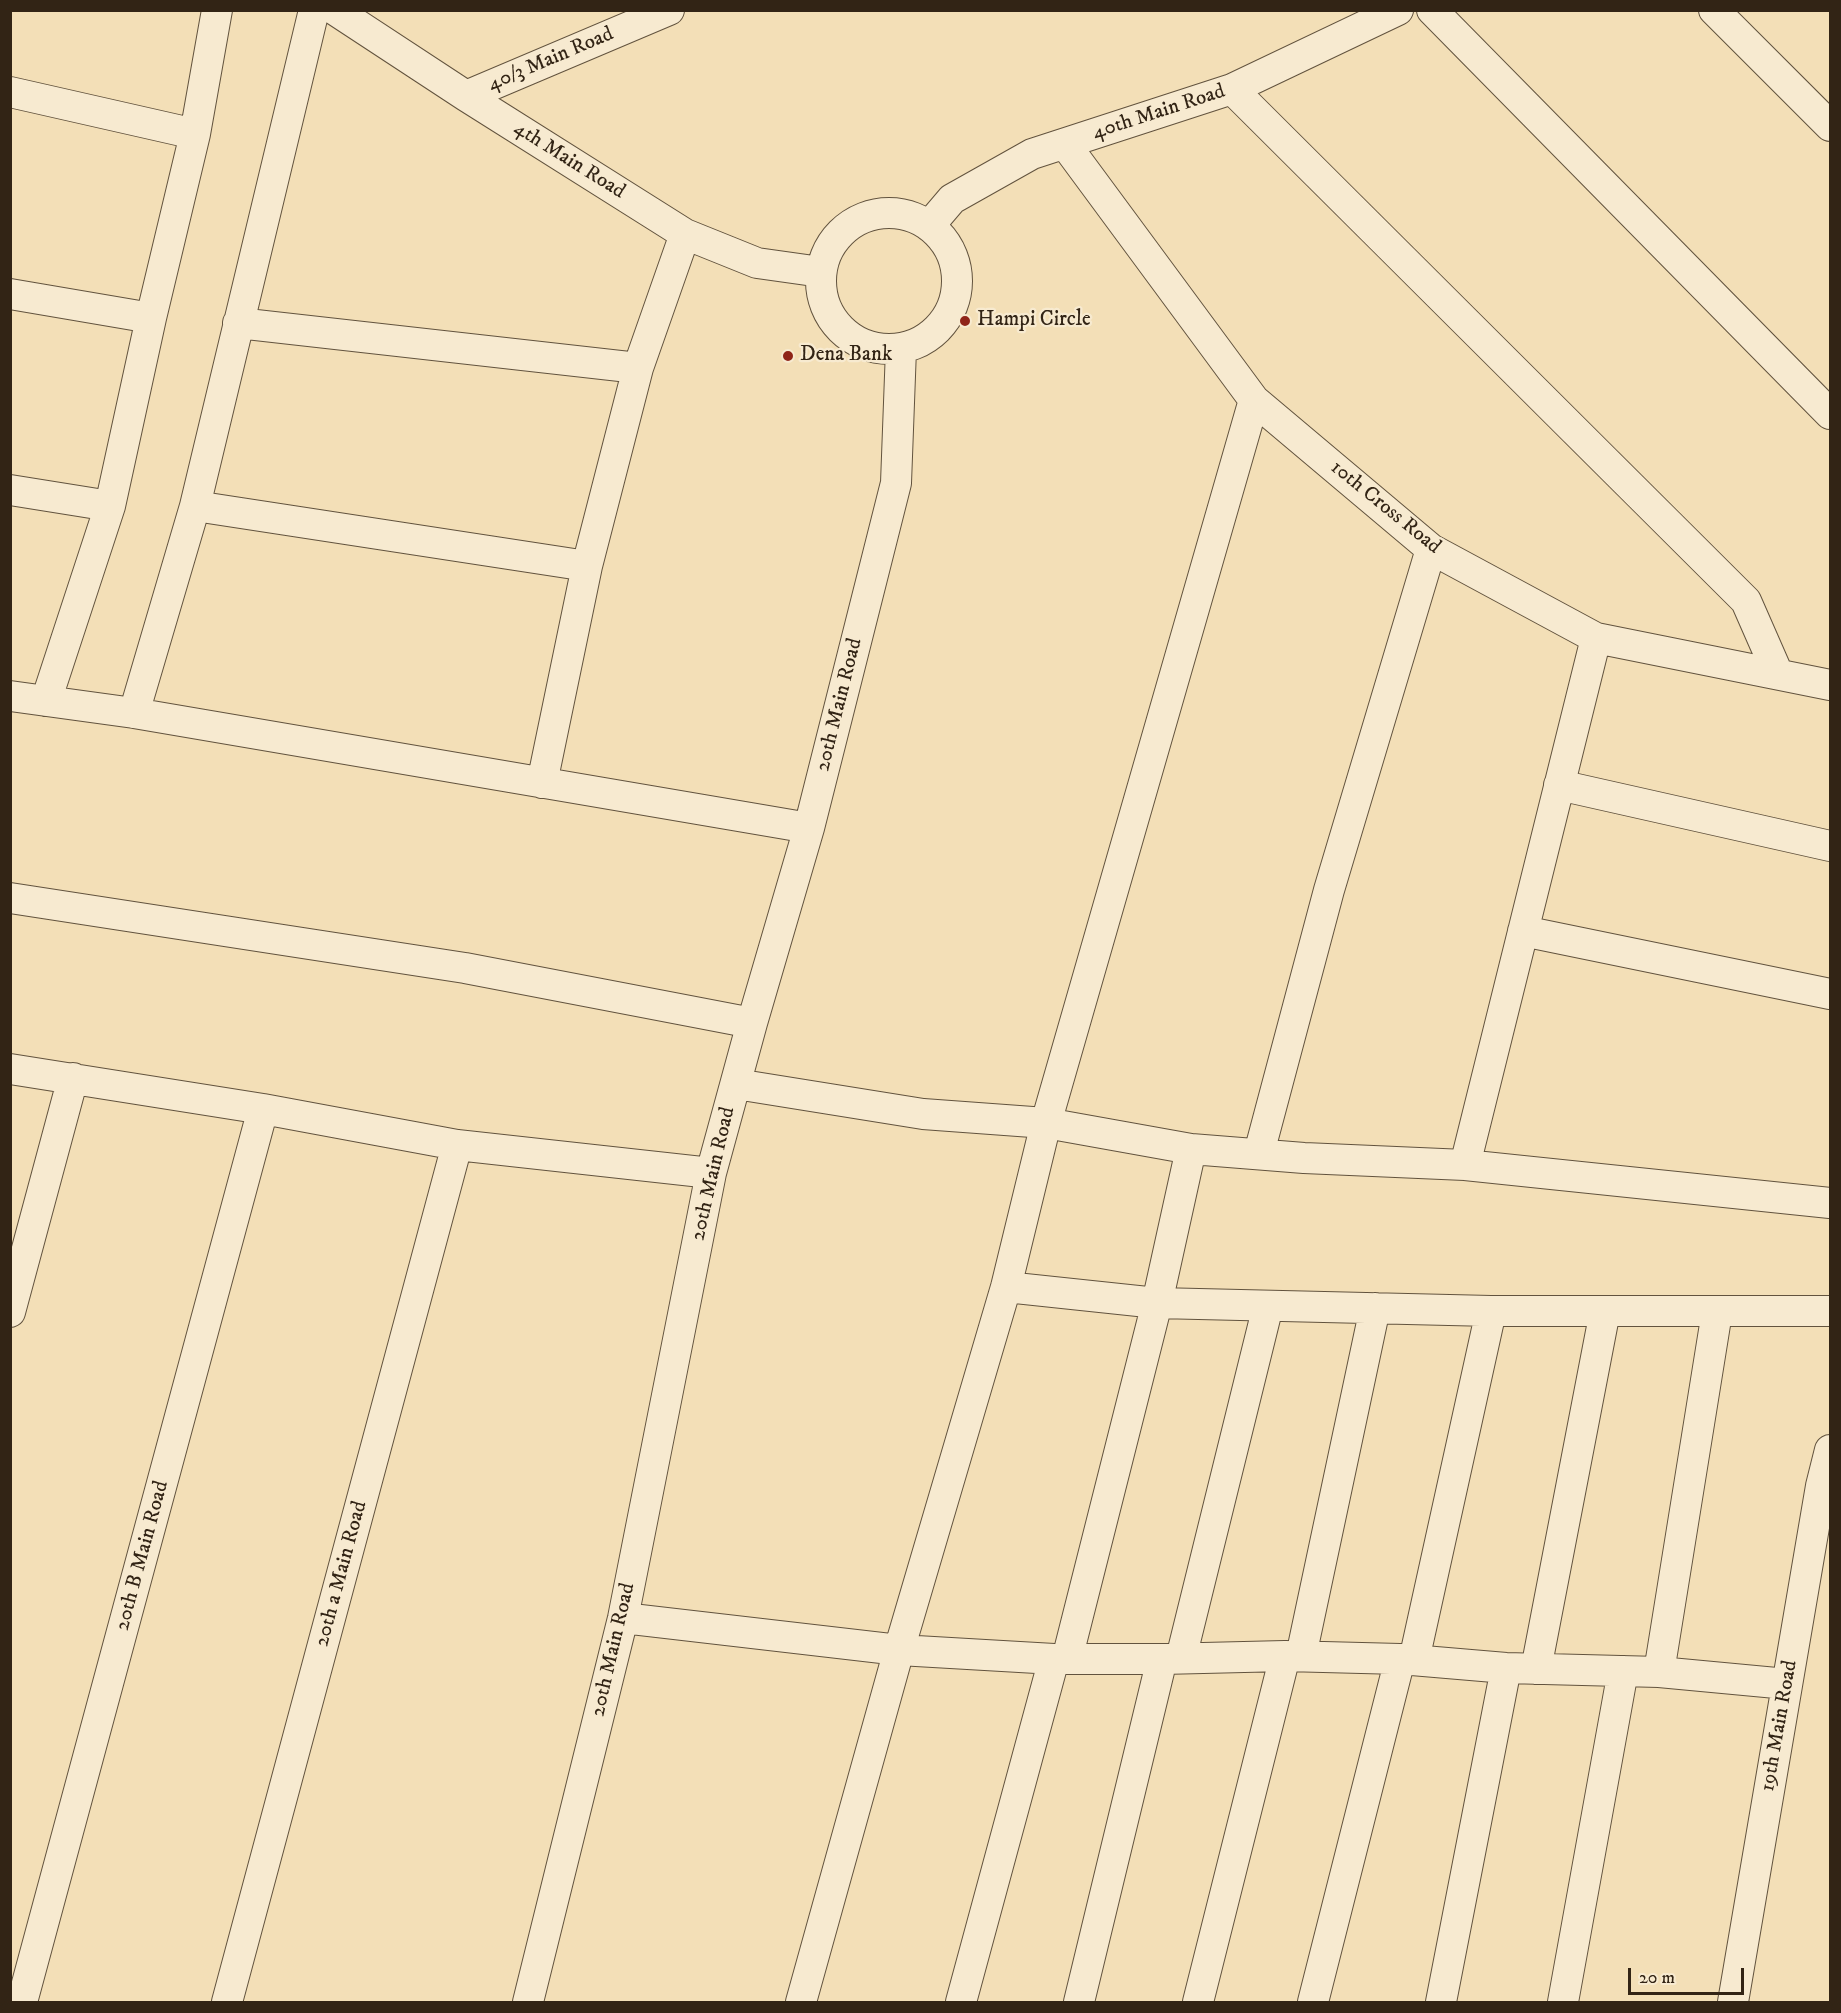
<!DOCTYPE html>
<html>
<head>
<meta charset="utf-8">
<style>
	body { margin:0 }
	#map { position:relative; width:1841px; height:2013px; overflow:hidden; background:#f3dfb7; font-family:"IM FELL DW Pica",serif }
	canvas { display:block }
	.frame { position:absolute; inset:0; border:12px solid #322415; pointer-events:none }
	.scale { position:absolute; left:1628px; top:1968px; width:116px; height:27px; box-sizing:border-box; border:3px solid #322415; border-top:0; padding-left:8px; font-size:18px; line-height:21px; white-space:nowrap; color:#322415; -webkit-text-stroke:4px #f7ead0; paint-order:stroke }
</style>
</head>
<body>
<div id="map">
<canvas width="1841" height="2013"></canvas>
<div class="frame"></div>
<div class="scale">20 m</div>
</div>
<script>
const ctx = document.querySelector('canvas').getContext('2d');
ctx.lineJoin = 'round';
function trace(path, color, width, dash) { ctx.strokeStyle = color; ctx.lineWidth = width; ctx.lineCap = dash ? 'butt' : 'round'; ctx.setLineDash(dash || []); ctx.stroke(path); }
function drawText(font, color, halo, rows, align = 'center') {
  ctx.font = font + ' "IM FELL DW Pica",serif'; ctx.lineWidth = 4.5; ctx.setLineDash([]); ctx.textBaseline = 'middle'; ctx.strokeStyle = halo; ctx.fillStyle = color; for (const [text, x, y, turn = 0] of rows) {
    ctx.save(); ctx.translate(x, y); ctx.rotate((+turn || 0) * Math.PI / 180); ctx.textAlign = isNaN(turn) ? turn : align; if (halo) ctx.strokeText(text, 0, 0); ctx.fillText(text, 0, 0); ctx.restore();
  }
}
const minor = new Path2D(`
	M 335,10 L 466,96 L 685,234 L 757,263 L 821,272
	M 1432,10 L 1830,414
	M 1714,10 L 1830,126
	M 1232,89 L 1746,601 L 1778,674
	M 10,92 L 195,134
	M 466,96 L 669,10
	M 1065,144 L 1254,400 L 1431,549 L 1596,638 L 1830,685
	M821 281a68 68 0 1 1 136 0a68 68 0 1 1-136 0Z
	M 929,226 L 952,199 L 1032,154 L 1232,89 L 1398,10
	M 10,294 L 151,318
	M 238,323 L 638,368
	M 10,490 L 110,506
	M 195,506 L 587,566
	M 10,696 L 134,713 L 809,828
	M 46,701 L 110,506 L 151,318 L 195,134 L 217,10
	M 134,713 L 195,506 L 314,10
	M 542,783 L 587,566 L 638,368 L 685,234
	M 1559,785 L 1830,846
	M 10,898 L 465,968 L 752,1023
	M 1523,931 L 1830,994
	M 10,1069 L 263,1109 L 457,1145 L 711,1173
	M 736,1084 L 923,1114 L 1046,1123 L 1191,1149 L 1304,1158 L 1465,1165 L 1830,1203
	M 1259,1153 L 1329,890 L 1431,549
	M 1465,1165 L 1596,638
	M 1006,1287 L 1157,1303 L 1491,1311 L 1830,1311
	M 10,1312 L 73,1078
	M 623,1618 L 899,1650 L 1054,1659 L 1162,1659 L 1285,1656 L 1400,1659 L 1506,1668 L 1659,1672 L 1787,1684
	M 1301,1656 L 1375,1308
	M 1181,1658 L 1268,1306
	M 1067,1659 L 1157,1303 L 1191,1149
	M 1414,1660 L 1491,1311
	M 1536,1669 L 1605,1311
	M 1659,1672 L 1717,1312
	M 22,2002 L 263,1109
	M 227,2002 L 457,1145
	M 528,2002 L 623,1618 L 711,1173 L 752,1023 L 809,828 L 896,483 L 901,349
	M 801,2002 L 899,1650 L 1006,1287 L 1046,1123 L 1254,400
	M 961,2002 L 1054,1659
	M 1079,2002 L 1162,1659
	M 1198,2002 L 1285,1656
	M 1313,2002 L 1400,1659
	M 1441,2002 L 1506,1668
	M 1563,2002 L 1623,1671
	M 1733,2002 L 1821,1486 L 1830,1450`);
trace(minor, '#62533e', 32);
trace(minor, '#f7ead0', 30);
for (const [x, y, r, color] of [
	[965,321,6,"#8f2418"],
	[788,356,6,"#8f2418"]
]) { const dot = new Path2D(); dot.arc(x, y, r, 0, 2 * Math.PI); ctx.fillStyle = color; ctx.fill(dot); trace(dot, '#f7ead0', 2); }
drawText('21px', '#322415', '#f7ead0', [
	["40/3 Main Road",551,60,-23],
	["40th Main Road",1159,113,-18],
	["4th Main Road",569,161,32],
	["10th Cross Road",1385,508,39],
	["20th Main Road",840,705,-76],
	["20th Main Road",714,1174,-77],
	["20th B Main Road",143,1556,-75],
	["20th a Main Road",342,1574,-75],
	["20th Main Road",614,1650,-77],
	["19th Main Road",1780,1726,-80]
]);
drawText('21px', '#322415', '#f7ead0', [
	["Hampi Circle",977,321],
	["Dena Bank",800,356]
], 'left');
</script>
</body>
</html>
